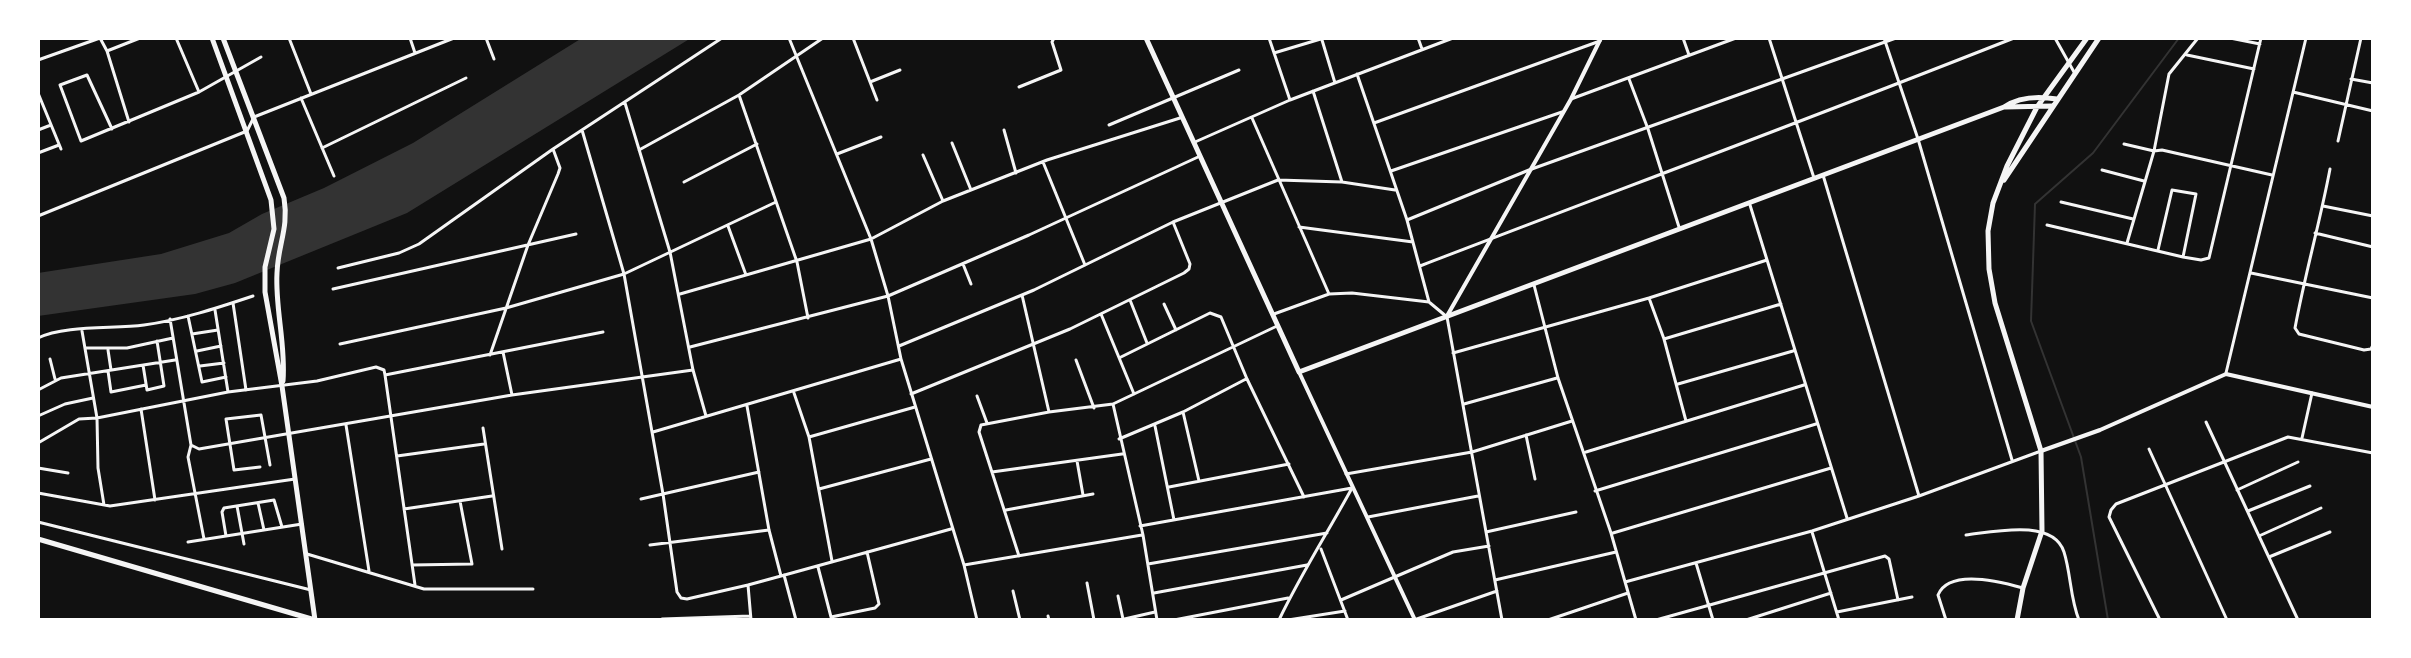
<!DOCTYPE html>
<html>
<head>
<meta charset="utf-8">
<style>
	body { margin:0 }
	#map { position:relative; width:2411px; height:658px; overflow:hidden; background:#111; font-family:"Noto Serif",serif }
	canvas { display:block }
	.frame { position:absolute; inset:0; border:40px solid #fff; pointer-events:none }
</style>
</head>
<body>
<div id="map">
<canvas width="2411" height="658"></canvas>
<div class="frame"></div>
</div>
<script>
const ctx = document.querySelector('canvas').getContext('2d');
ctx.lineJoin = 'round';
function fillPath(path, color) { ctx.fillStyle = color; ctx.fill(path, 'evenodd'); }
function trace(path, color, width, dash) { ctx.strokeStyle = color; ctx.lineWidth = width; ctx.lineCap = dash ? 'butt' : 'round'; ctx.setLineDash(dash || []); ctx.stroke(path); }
fillPath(new Path2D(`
	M 582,38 L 691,38 L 407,213 L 235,283 L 195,294 L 38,316 L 38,273 L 161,254 L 229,233 L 262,214 L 324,188 L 413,143 Z`), '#333');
trace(new Path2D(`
	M 2108,620 L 2081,457 L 2031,321 L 2035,204 L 2093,153 L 2179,38`), '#333', 2);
trace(new Path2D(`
	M 100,38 L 107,51 L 129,122
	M 176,38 L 199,92
	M 289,38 L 311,94
	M 410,38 L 415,53
	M 486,38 L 494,59
	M 789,38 L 871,239 L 888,296 L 901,359 L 964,565 L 977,620
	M 853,38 L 877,100
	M 1269,38 L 1290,100
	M 1418,38 L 1422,49
	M 1683,38 L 1689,55
	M 1769,38 L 1814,178
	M 1884,38 L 1918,139 L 2012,460
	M 2055,38 L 2074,72
	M 2230,38 L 2260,44
	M 1322,40 L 1335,83
	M 107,51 L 140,38
	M 1274,53 L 1324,38
	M 2187,55 L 2254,69
	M 38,60 L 100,38
	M 1357,74 L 1407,220 L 1429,302
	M 1629,79 L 1648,129 L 1679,227
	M 2351,79 L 2373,83
	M 870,82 L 900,70
	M 1019,87 L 1061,70 L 1052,42 L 1054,38
	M 1313,91 L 1342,182
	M 2293,92 L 2373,111
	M 38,93 L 61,149
	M 739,95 L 797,262 L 808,318
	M 301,98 L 334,176
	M 1571,99 L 1736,38
	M 625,103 L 670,252 L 693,370 L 706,416
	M 1252,118 L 1329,294
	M 1374,123 L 1600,41
	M 1109,125 L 1239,70
	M 112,129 L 87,75 L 60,85 L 81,141 L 199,92 L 261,57
	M 38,130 L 51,125
	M 582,130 L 624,274 L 663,494 L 677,592 L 681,598 L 687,599 L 748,585
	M 1004,130 L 1016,173
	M 2338,141 L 2361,38
	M 1195,142 L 1290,100 L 1453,38
	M 952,143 L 971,190
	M 2124,144 L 2154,151 L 2169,74 L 2198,38
	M 322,148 L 466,78
	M 639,150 L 739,95 L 823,38
	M 38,153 L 59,145
	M 837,154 L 881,137
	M 923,155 L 943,201
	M 1043,162 L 1085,265
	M 2330,169 C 2320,222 2305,274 2295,328 L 2299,334 L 2364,350 L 2371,349 L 2373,345
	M 2102,170 L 2144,181
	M 1391,171 L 1562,112
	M 1823,175 L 1919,496
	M 684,182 L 757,144
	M 2061,202 L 2133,219
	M 1750,205 L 1847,518
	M 2323,206 L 2373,216
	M 38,216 L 247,131 L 254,117 L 454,38
	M 1407,220 L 1529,170 L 1896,38
	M 2047,225 L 2183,257 L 2201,260 L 2209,258 L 2261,38
	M 728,226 L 746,275
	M 1299,227 L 1413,242
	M 2315,233 L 2373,247
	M 2127,243 L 2154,151 L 2162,150 L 2272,175
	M 2158,250 L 2172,190 L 2196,194 L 2183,257
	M 963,264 L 971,284
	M 1420,266 C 1618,190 1817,116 2014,38
	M 338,268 L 399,253 L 419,244 L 553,149 L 722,38
	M 2251,273 L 2373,298
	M 1534,285 L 1558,378 L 1611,533 L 1636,620
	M 333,289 L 576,234
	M 680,294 L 871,239 L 943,201 L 1047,160 L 1180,118
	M 1022,295 L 1049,412
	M 1649,298 L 1664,339 L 1686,421
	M 1130,300 L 1147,343
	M 233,303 L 246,390
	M 1164,304 L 1176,330
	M 215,310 L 228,392
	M 1101,314 L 1134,394
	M 1274,314 L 1329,294 L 1352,293 L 1429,302 L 1447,317 L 1502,620
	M 188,316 L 202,382 L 226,377
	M 170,319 L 191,445 L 199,449 L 512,395 L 693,370
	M 82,331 L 97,418 L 98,468 L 104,505
	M 192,334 L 218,330
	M 38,338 C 64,325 113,329 144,325 C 181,320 217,308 253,296
	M 1664,339 L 1781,304
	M 340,344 L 506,308 L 624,274 L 776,202
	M 899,346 L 1034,290 L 1173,222 L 1278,180 L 1342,182 L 1395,190
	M 690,347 L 888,296 L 1029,235 L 1198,157
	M 85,348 L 127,348 L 173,338
	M 108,350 L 111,370
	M 197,351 L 221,346
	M 503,352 L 512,395
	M 1453,353 L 1649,298 L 1767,260
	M 490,355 L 528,245 L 558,174 L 560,168 L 553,149
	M 1121,357 L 1210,313 L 1221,317 L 1247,379 L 1304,497
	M 50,359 L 55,379
	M 1076,360 L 1094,408
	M 143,365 L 147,390 L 164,386 L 157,341
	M 200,366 L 224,363
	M 108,371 L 111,392 L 146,385
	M 2226,373 L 2306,38
	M 385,375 L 603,332
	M 385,375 L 415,585
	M 1678,384 L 1793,351
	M 38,390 L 61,378 L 175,360
	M 794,393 L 809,437 L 832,561
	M 911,394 L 1070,329 L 1184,273 L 1189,269 L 1190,264 L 1173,222
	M 977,396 L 987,423
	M 1113,404 L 1143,535 L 1157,620
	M 1464,404 L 1557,378
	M 747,406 L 769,530 L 781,576 L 748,585 L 751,620
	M 141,409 L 155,500
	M 1183,412 L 1199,481
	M 38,416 L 65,404 L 93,398
	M 2206,422 L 2298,620
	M 346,425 L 369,571
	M 1155,426 L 1174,520
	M 483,428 L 502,549
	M 653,432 L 901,359
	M 1526,435 L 1535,479
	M 809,437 L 915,407
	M 2302,438 L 2312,393
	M 1119,439 L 1183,412 L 1246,379
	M 38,443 L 79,419 L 97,418 L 228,392 L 317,381 L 376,367 L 384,370 L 385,375
	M 191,445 L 188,457 L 204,539
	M 2149,449 L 2227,620
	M 1586,452 L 1804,385
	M 397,456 L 484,444
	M 1077,461 L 1083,495
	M 260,467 L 234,470 L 226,419 L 261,415 L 270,465
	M 38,468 L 68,473
	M 992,472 L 1122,454
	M 1346,474 L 1472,452 L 1572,421
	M 1169,487 L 1289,464
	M 819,489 L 931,459
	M 2237,490 L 2298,462
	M 1595,491 L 1816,424
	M 38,493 L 110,506 L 295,479
	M 641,499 L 759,472
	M 258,503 L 264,530
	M 237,506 L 244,544
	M 404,509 L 492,496
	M 1006,510 L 1093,494
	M 2248,511 L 2310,486
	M 1368,517 L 1478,496
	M 38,522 L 311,590
	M 1140,526 L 1352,488
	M 1486,532 L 1576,512
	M 1812,532 L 1839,620
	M 1613,533 L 1831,468
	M 1966,535 C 1993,532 2053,518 2064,552 C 2071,574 2070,598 2079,620
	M 226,536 L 222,512 L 224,508 L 274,500 L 282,527
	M 2259,536 L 2321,508
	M 188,542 L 302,524
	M 650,545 L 769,530
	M 1321,549 L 1348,620
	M 307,554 L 424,589 L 533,589
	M 1019,556 L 979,432 L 981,425 L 1049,412 L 1113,404 L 1277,326
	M 2269,557 L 2330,532
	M 1696,563 L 1713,620
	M 1148,564 L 1327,533
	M 412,565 L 472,564 L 460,501
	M 964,565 L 1142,535
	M 818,567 L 831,617 L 875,608 L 879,604 L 867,552
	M 784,575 L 796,620
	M 781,576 L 951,529
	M 1495,580 L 1616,552
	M 1625,582 L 1812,531 L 1919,496 L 2041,451
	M 1087,583 L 1094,620
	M 1013,591 L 1020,620
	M 1154,593 L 1307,565
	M 1118,596 L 1123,619
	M 1341,600 L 1453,552 L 1489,546
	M 1837,612 L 1912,597
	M 1048,616 L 1049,620
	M 662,619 L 750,616
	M 1120,620 L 1155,612
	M 1174,620 L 1288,598
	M 1279,620 C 1301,574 1328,532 1352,488
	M 1288,620 L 1345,611
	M 1414,620 L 1497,591
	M 1548,620 L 1628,593
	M 1656,620 L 1885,556 L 1889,559 L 1898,600
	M 1746,620 L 1831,593
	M 1946,620 L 1938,595 C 1949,568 2002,582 2023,588
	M 2160,620 L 2109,517 L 2111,510 L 2116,504 L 2288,437 L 2373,453`), '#f5f5f5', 3);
trace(new Path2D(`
	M 1447,316 L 1571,99 L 1601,38
	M 1299,372 L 1415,620
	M 2041,451 L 2100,430 L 2226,374 L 2373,407`), '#f5f5f5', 4);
trace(new Path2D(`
	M 212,38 L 271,200 L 274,229 L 265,267 L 265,292 L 282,386 L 315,620
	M 223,38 L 284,198 C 289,228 278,244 277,273 C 275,309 286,344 283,381
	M 1146,38 L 1299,372 L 2004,107 C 2020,96 2039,96 2057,99
	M 2005,107 L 2052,106
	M 2004,180 L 2099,38
	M 38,539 L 315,620
	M 2017,620 L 2023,588 L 2042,531 L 2041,451 L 1995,303 L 1989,269 L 1988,231 L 1993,203 L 2007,166 L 2037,107 L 2087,38`), '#f5f5f5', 5);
</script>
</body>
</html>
